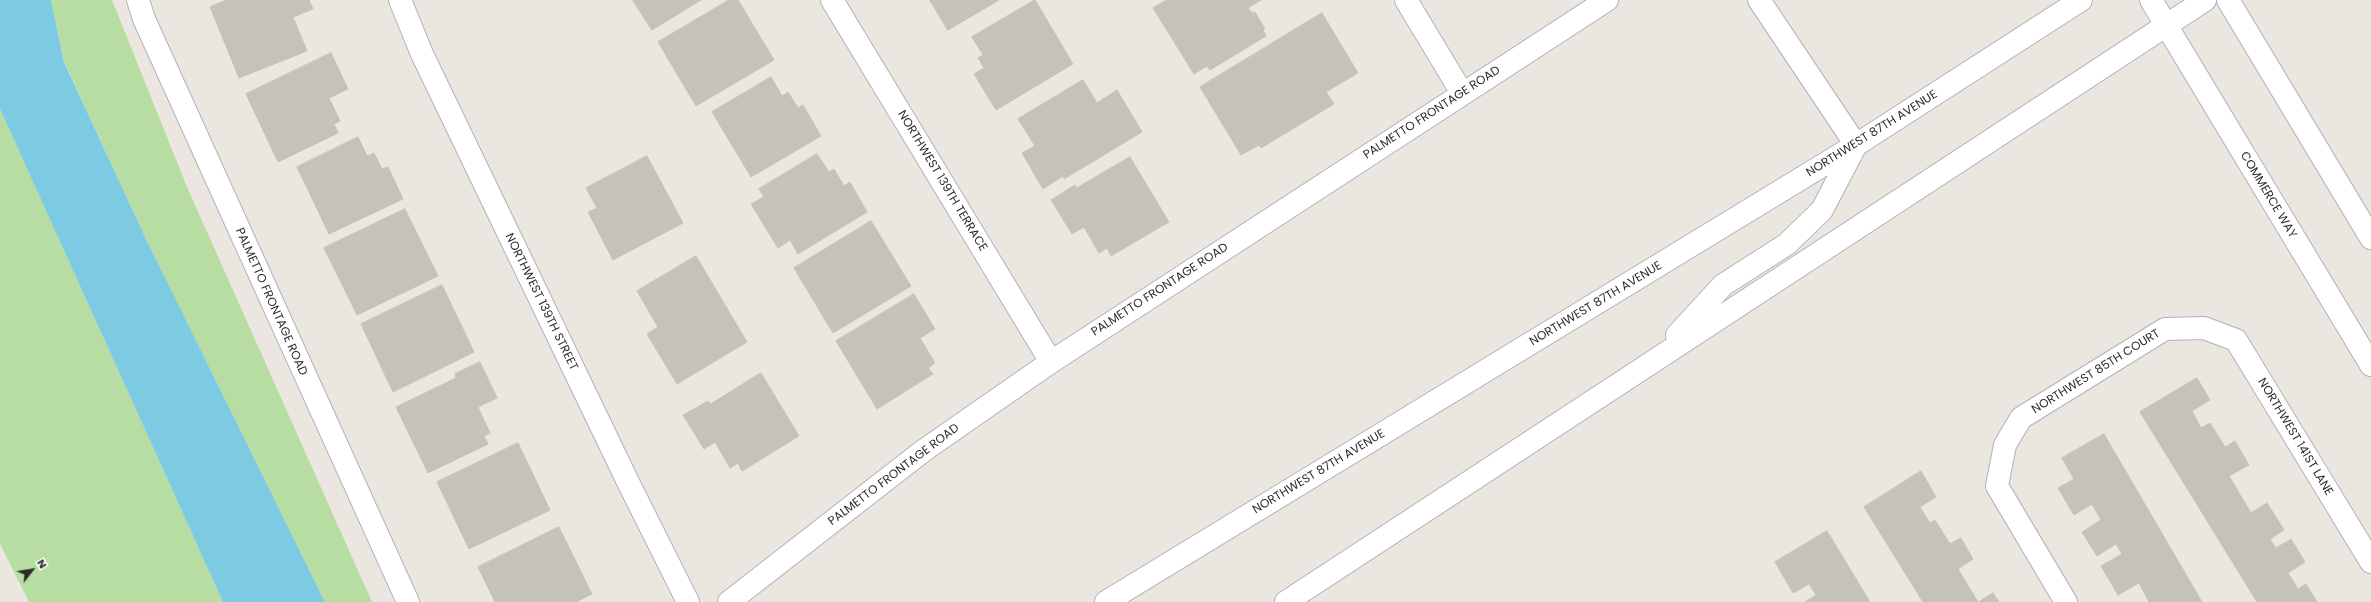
<!DOCTYPE html>
<html>
<head>
<meta charset="utf-8">
<style>
	body { margin:0 }
	#map { position:relative; width:2371px; height:602px; overflow:hidden; background:#ece6e0; font-family:Poppins,sans-serif }
	canvas { display:block }
	.north { position:absolute; left:12px; top:550px; width:40px; height:40px; -webkit-text-stroke:3px #fff; paint-order:stroke; rotate:59deg; font-size:11px; font-weight:700; line-height:16px; text-align:center; color:#2c2c2c }
	.north::after { content:''; display:block; margin:auto; width:14px; height:18px; background:#2c2c2c; clip-path:polygon(50% 0,100% 100%,50% 72%,0 100%) }
</style>
</head>
<body>
<div id="map">
<canvas width="2371" height="602"></canvas>
<div class="north">N</div>
</div>
<script>
const ctx = document.querySelector('canvas').getContext('2d');
ctx.lineJoin = 'round';
function fillPath(path, color) { ctx.fillStyle = color; ctx.fill(path, 'evenodd'); }
function trace(path, color, width, dash) { ctx.strokeStyle = color; ctx.lineWidth = width; ctx.lineCap = dash ? 'butt' : 'round'; ctx.setLineDash(dash || []); ctx.stroke(path); }
function drawText(font, color, halo, rows, align = 'center') {
  ctx.font = font + ' Poppins,sans-serif'; ctx.lineWidth = 3; ctx.setLineDash([]); ctx.textBaseline = 'middle'; ctx.strokeStyle = halo; ctx.fillStyle = color; for (const [text, x, y, turn = 0] of rows) {
    ctx.save(); ctx.translate(x, y); ctx.rotate((+turn || 0) * Math.PI / 180); ctx.textAlign = isNaN(turn) ? turn : align; if (halo) ctx.strokeText(text, 0, 0); ctx.fillText(text, 0, 0); ctx.restore();
  }
}
fillPath(new Path2D(`
	M 51,0 L 112,0 L 187,187 L 372,602 L 325,602 L 146,239 L 64,61 Z
	M 0,109 L 223,602 L 29,602 L 0,544 Z`), '#b7dda2');
fillPath(new Path2D(`
	M 0,0 L 51,0 L 64,62 L 146,239 L 325,602 L 223,602 L 0,109 Z`), '#7dcae3');
const building = new Path2D(`
	M 227,0 L 309,0 L 313,9 L 293,17 L 307,51 L 239,78 L 210,7 Z
	M 633,0 L 701,0 L 652,30 Z
	M 729,0 L 738,0 L 774,60 L 696,106 L 658,42 Z
	M 930,0 L 999,0 L 948,30 Z
	M 1035,0 L 1073,64 L 996,110 L 974,74 L 984,68 L 978,58 L 983,55 L 972,37 Z
	M 1167,0 L 1261,0 L 1248,8 L 1252,13 L 1255,12 L 1265,29 L 1263,30 L 1266,36 L 1210,70 L 1207,66 L 1194,74 L 1153,8 Z
	M 1322,13 L 1358,73 L 1326,92 L 1334,104 L 1261,148 L 1259,145 L 1241,155 L 1200,87 Z
	M 331,53 L 348,89 L 329,98 L 340,121 L 334,124 L 338,133 L 278,162 L 246,94 Z
	M 771,77 L 782,96 L 788,92 L 798,108 L 803,105 L 821,136 L 751,177 L 712,112 Z
	M 1083,80 L 1097,103 L 1117,90 L 1142,132 L 1064,179 L 1063,176 L 1043,189 L 1022,153 L 1035,146 L 1018,119 Z
	M 358,137 L 367,156 L 374,153 L 382,169 L 388,167 L 403,199 L 329,234 L 297,167 Z
	M 817,154 L 829,172 L 834,169 L 844,186 L 850,182 L 867,212 L 798,254 L 790,240 L 778,248 L 751,204 L 764,197 L 759,189 Z
	M 647,156 L 683,223 L 613,260 L 588,212 L 597,208 L 586,188 Z
	M 1130,157 L 1169,222 L 1111,256 L 1107,248 L 1099,253 L 1084,227 L 1072,234 L 1051,200 L 1075,185 L 1076,188 Z
	M 405,209 L 438,276 L 357,315 L 324,248 Z
	M 871,221 L 911,286 L 833,333 L 794,268 Z
	M 696,256 L 747,342 L 677,384 L 647,334 L 658,327 L 637,291 Z
	M 442,285 L 474,352 L 393,392 L 361,324 Z
	M 914,294 L 935,329 L 920,338 L 935,363 L 928,368 L 933,374 L 877,409 L 836,341 Z
	M 480,362 L 497,398 L 478,407 L 490,433 L 484,436 L 488,444 L 428,473 L 396,407 L 456,378 L 455,374 Z
	M 761,373 L 799,436 L 742,471 L 738,463 L 730,468 L 715,442 L 704,449 L 683,415 L 708,401 L 710,404 Z
	M 2197,378 L 2210,400 L 2192,411 L 2201,428 L 2210,423 L 2225,447 L 2235,441 L 2249,465 L 2229,476 L 2251,513 L 2267,503 L 2284,530 L 2270,539 L 2276,548 L 2291,539 L 2305,562 L 2288,573 L 2298,589 L 2306,584 L 2317,602 L 2257,602 L 2140,412 Z
	M 2104,434 L 2202,602 L 2149,602 L 2139,583 L 2118,595 L 2101,566 L 2122,554 L 2116,544 L 2097,556 L 2082,532 L 2101,520 L 2092,504 L 2074,515 L 2058,488 L 2074,479 L 2062,458 Z
	M 518,443 L 550,510 L 469,549 L 437,482 Z
	M 1921,471 L 1936,497 L 1920,507 L 1930,523 L 1935,520 L 1950,544 L 1961,538 L 1973,559 L 1958,569 L 1978,602 L 1923,602 L 1864,507 Z
	M 559,527 L 592,594 L 576,602 L 495,602 L 478,567 Z
	M 1827,531 L 1870,602 L 1805,602 L 1816,595 L 1809,584 L 1793,593 L 1775,562 Z
	M 1993,593 L 1999,602 L 1979,602 Z`);
fillPath(building, '#c5c1bb');
trace(building, '#c7c2b9', 1);
const street = new Path2D(`
	M 400,0 L 422,54 L 628,482 L 688,602
	M 832,0 L 1051,362
	M 1406,0 L 1462,93
	M 2066,602 L 1997,486 L 2005,445 L 2021,418 L 2165,329 L 2204,328 L 2236,340 L 2371,562`);
const secondary = new Path2D(`
	M 138,0 L 144,19 L 408,602
	M 2151,0 L 2371,365
	M 2228,0 L 2371,238
	M 1677,335 L 1723,285 L 1787,244 L 1822,210 L 1856,145 L 1759,0
	M 729,602 L 923,451 L 1051,362 L 1607,0
	M 1106,602 L 1856,145 L 2081,0
	M 1286,602 L 2205,0`);
trace(street, '#b0b2bb', 24);
trace(secondary, '#b0b2bb', 24);
trace(street, '#fff', 22);
trace(secondary, '#fff', 22);
drawText('12px', '#2c2c2c', '#fff', [
	["PALMETTO FRONTAGE ROAD",1432,113,-33],
	["NORTHWEST 87TH AVENUE",1872,134,-32],
	["NORTHWEST 139TH TERRACE",942,181,59],
	["COMMERCE WAY",2268,195,59],
	["PALMETTO FRONTAGE ROAD",1160,290,-33],
	["PALMETTO FRONTAGE ROAD",271,302,66],
	["NORTHWEST 139TH STREET",541,302,64],
	["NORTHWEST 87TH AVENUE",1596,304,-31],
	["NORTHWEST 85TH COURT",2096,372,-32],
	["NORTHWEST 141ST LANE",2295,437,59],
	["NORTHWEST 87TH AVENUE",1319,472,-31],
	["PALMETTO FRONTAGE ROAD",894,475,-37]
]);
</script>
</body>
</html>
